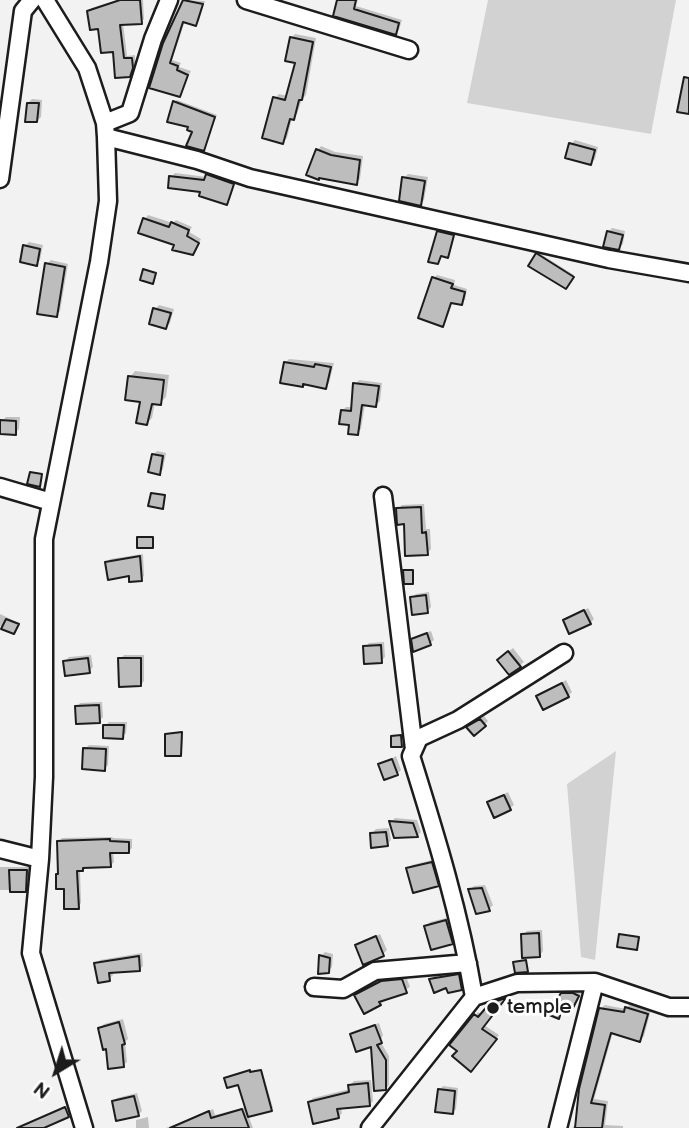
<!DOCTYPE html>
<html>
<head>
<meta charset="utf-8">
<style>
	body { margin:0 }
	#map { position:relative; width:689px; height:1128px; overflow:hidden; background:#f2f2f2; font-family:"Balsamiq Sans",sans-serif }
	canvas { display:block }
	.north { position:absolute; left:21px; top:1037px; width:70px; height:70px; -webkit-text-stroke:5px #fff; paint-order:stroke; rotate:218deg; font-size:19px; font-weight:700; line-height:28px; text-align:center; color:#1c1c1c }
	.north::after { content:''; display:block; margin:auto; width:24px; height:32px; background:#1c1c1c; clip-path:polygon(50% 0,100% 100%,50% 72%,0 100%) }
</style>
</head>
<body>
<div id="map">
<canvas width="689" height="1128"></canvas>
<div class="north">N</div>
</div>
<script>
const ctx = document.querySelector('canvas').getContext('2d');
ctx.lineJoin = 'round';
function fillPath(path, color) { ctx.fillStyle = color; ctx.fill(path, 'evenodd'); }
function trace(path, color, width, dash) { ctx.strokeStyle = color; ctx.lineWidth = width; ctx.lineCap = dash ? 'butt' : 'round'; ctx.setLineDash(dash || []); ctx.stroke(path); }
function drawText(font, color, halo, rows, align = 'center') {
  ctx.font = font + ' "Balsamiq Sans",sans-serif'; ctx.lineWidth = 6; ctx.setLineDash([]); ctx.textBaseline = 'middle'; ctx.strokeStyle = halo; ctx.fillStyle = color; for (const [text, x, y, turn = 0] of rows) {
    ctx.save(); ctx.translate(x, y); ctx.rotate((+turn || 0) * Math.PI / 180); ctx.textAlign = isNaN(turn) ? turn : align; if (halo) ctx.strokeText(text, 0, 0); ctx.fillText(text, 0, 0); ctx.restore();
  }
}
fillPath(new Path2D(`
	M 488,0 L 676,0 L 651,134 L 467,103 Z
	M 616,751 L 595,960 L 581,957 L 567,784 Z`), '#d2d2d2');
fillPath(new Path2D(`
	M 117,0 L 143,0 L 144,19 L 141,22 L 123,23 L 127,56 L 135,55 L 135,63 L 129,76 L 89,11 L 92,8 Z
	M 184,0 L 205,1 L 199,21 L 195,24 L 185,21 L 172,60 L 181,63 L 179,67 L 191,71 L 179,95 L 151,86 L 165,43 Z
	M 338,0 L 358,0 L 356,6 L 402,20 L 399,30 L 396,33 L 335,14 Z
	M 295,34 L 316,38 L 306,95 L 302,99 L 297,114 L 292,118 L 287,138 L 283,142 L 275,98 L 279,94 L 288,96 L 297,62 L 291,38 Z
	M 32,99 L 42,100 L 41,117 L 37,121 L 28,103 Z
	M 177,100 L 217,115 L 203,149 L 194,131 L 174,102 Z
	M 575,140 L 598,147 L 595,159 L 591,163 L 571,144 Z
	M 321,146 L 335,152 L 363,156 L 360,179 L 356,183 L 320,177 L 318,150 Z
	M 211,171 L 236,180 L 230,199 L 226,203 L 171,177 L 175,173 L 207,177 Z
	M 408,174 L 428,177 L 424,200 L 420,204 L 404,178 Z
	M 148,215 L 173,223 L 176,220 L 192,227 L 189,232 L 201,239 L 196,249 L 192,253 L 176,244 L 145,219 Z
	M 612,228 L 625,231 L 623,244 L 619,248 L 608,232 Z
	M 441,229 L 456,232 L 450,253 L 447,256 L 442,254 L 438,263 L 438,232 Z
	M 29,242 L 43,245 L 40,260 L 36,264 L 25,246 Z
	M 539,253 L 574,275 L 567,285 L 530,265 Z
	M 51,260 L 68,264 L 60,311 L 56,315 L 47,264 Z
	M 437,275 L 455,280 L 454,285 L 467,289 L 465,300 L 461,303 L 453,301 L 446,321 L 442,325 L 434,278 Z
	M 159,305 L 174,309 L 170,323 L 166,327 L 155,309 Z
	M 289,359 L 334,363 L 329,383 L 326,387 L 305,383 L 302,385 L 285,363 Z
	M 135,371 L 169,375 L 166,397 L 160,403 L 155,402 L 152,418 L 147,423 L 142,401 L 130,377 Z
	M 359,380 L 382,383 L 380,401 L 376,405 L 365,404 L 361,429 L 357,433 L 343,410 L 346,407 L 353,407 L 355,384 Z
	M 6,417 L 20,417 L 19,429 L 15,433 L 2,421 Z
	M 157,451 L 166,453 L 163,469 L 159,473 L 153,455 Z
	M 424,504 L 426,529 L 430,529 L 431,549 L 427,553 L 398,509 L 402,505 Z
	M 143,554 L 144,576 L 141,579 L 107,563 L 110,559 Z
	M 429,592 L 431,607 L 427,611 L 412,598 L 416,594 Z
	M 588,608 L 594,619 L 590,623 L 565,621 Z
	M 0,614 L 19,623 L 14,632 L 0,626 Z
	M 431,631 L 434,640 L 430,643 L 413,640 L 417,636 Z
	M 384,642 L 385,657 L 381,661 L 365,647 L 369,643 Z
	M 513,648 L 524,662 L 510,673 L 503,656 Z
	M 91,655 L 93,667 L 89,671 L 65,661 L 69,657 Z
	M 124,655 L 144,655 L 144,681 L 141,685 L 120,659 Z
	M 566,680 L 572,692 L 568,696 L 538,696 Z
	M 102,702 L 103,717 L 99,721 L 77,707 L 80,703 Z
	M 484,716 L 488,721 L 475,734 L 472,724 Z
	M 109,722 L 127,722 L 126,733 L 122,737 L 105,726 Z
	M 183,731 L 182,752 L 181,754 L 167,734 Z
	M 89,745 L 109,746 L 108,765 L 104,769 L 85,749 Z
	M 396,756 L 401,770 L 397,774 L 380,765 Z
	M 508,792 L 514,805 L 510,808 L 489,802 Z
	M 395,818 L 417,820 L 421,832 L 418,835 L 395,836 L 391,822 Z
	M 389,828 L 391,840 L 387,844 L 372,833 L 376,829 Z
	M 112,837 L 113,838 L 132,839 L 132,848 L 128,852 L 113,851 L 114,862 L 110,866 L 85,867 L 80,869 L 81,903 L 78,907 L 66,887 L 60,872 L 59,841 L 62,838 Z
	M 436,859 L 442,880 L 438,884 L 408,869 L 412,865 Z
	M 0,867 L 30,867 L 30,886 L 26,890 L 0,890 Z
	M 485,885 L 493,905 L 489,909 L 470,889 L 474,886 Z
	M 450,917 L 456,939 L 452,943 L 426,926 L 430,922 Z
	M 542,930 L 543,951 L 540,955 L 523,935 L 527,931 Z
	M 380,934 L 387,950 L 383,954 L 357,946 Z
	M 325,952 L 333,954 L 332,967 L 328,971 L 321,956 Z
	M 142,953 L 143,966 L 139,970 L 112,971 L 113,975 L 109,979 L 96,964 L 100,960 Z
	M 462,972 L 464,986 L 461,989 L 431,979 L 434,976 Z
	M 406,976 L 410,987 L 380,1004 L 356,996 L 386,978 Z
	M 566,990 L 582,992 L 572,1006 L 562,994 Z
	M 507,997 L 484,1025 L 499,1035 L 473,1067 L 452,1045 L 478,1012 L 482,1015 L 495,1000 Z
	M 630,1004 L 651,1010 L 644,1036 L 640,1040 L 613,1032 L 594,1099 L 608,1101 L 605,1125 L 623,1126 L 623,1128 L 572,1128 L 577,1123 L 601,1008 L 605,1005 L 626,1009 Z
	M 123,1019 L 128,1039 L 125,1042 L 127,1062 L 123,1065 L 108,1047 L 100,1028 L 104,1024 Z
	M 379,1023 L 383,1035 L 380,1041 L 389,1056 L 389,1085 L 386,1089 L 373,1044 L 352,1034 L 355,1031 Z
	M 251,1070 L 252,1072 L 262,1070 L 273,1108 L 248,1115 L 253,1128 L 166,1128 L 213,1109 L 215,1115 L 246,1107 L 239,1083 L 225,1078 Z
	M 371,1080 L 373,1101 L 369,1105 L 341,1107 L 342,1113 L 339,1117 L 309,1102 L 313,1098 L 350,1089 L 350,1085 L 354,1081 Z
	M 443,1086 L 458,1088 L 456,1109 L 452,1113 L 439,1090 Z
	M 137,1093 L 142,1111 L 138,1115 L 113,1102 L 117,1098 Z
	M 69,1105 L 72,1113 L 68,1116 L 43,1128 L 18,1128 Z
	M 148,1117 L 149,1128 L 136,1128 L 136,1120 Z`), '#0003');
const building = new Path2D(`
	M 120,0 L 140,0 L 142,24 L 120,25 L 124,58 L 132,58 L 133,68 L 130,77 L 115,78 L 113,52 L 101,53 L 98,29 L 90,30 L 87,11 Z
	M 183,0 L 203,4 L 196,26 L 183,22 L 170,63 L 178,66 L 177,70 L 188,75 L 180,97 L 149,88 L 163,43 Z
	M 337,0 L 356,0 L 354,9 L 399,23 L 396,35 L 333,16 Z
	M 290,37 L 313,42 L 302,100 L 299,100 L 294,120 L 290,119 L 283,144 L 262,138 L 273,97 L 285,100 L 295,63 L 285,61 Z
	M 684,77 L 689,78 L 689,114 L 677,112 Z
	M 173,101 L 215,117 L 204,151 L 186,146 L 192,132 L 187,130 L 188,127 L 167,122 Z
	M 27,103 L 39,103 L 37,122 L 25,122 Z
	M 569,143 L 595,150 L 591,165 L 565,158 Z
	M 316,149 L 331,155 L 360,160 L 357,185 L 319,178 L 319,180 L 306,175 Z
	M 206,174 L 234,184 L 227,205 L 199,196 L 200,192 L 168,188 L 169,176 L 204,180 Z
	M 402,177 L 425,181 L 421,206 L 399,201 Z
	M 143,218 L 169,227 L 171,222 L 189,230 L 187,236 L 199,243 L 193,255 L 172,250 L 174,245 L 138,233 Z
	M 437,231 L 454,235 L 448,258 L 441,256 L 438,264 L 428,262 Z
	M 607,231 L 623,235 L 619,250 L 603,247 Z
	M 23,245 L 40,249 L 37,266 L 20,262 Z
	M 536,253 L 574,277 L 566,289 L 528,266 Z
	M 45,263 L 65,267 L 57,317 L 37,314 Z
	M 143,269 L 156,273 L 153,284 L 140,280 Z
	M 432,277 L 453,284 L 451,288 L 465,292 L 462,305 L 451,303 L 443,327 L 418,318 Z
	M 153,308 L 171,313 L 166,329 L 149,324 Z
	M 284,362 L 314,367 L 315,364 L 331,367 L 326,389 L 303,384 L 303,387 L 280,383 Z
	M 128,376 L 164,380 L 161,405 L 152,404 L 147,425 L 136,423 L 140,402 L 125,400 Z
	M 353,383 L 379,386 L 376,407 L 362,405 L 358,435 L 348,434 L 349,425 L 339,424 L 341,410 L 351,411 Z
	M 0,420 L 16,421 L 16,435 L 0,434 Z
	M 152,454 L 163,456 L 160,475 L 148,472 Z
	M 30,472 L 42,474 L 40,487 L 27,484 Z
	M 151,493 L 165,495 L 163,509 L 148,506 Z
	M 421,507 L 422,533 L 426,532 L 428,555 L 405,556 L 404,524 L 397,525 L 396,508 Z
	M 137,537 L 153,537 L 153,548 L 137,548 Z
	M 140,556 L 142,581 L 129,582 L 129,576 L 108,580 L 105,562 Z
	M 403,570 L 413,570 L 413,584 L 404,584 Z
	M 426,595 L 428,613 L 412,615 L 410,597 Z
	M 584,610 L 591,624 L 569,634 L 563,620 Z
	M 6,619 L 19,624 L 14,634 L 1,629 Z
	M 427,633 L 431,645 L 413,652 L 411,639 Z
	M 381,645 L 382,663 L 364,664 L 363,646 Z
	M 508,651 L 521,667 L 509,675 L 497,660 Z
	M 88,658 L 90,673 L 65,676 L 63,661 Z
	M 118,658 L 141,658 L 141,686 L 119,687 Z
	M 562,683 L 569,697 L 543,710 L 536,696 Z
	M 99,705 L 100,723 L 76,724 L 75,706 Z
	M 480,719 L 486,726 L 474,736 L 466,727 Z
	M 103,725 L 124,725 L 123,739 L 103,738 Z
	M 182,732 L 181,756 L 165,756 L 165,734 Z
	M 401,735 L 402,747 L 391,747 L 391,736 Z
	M 83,748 L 106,749 L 105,771 L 82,769 Z
	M 392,759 L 398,775 L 384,780 L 378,764 Z
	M 504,795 L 511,810 L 494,818 L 487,802 Z
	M 389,821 L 413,823 L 418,837 L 394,838 Z
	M 386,832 L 388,846 L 371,848 L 370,833 Z
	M 110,839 L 110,841 L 129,842 L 129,853 L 110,853 L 111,867 L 83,868 L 83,871 L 77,871 L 79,909 L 64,909 L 64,889 L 56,889 L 56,874 L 58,874 L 57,841 Z
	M 432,862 L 439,886 L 413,893 L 406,868 Z
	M 9,870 L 27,870 L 26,892 L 10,892 Z
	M 482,888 L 490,911 L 476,914 L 468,889 Z
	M 446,920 L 453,944 L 431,950 L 424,926 Z
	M 539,933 L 540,957 L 522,958 L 521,934 Z
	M 619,934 L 639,937 L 637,950 L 617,947 Z
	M 376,936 L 384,956 L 363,965 L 355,945 Z
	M 319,955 L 330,958 L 329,973 L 318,974 Z
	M 139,956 L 140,971 L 109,973 L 110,981 L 98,983 L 94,963 Z
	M 526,960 L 528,972 L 515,973 L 513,962 Z
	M 459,974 L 462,990 L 448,993 L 446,988 L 434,993 L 429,979 Z
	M 402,979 L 407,993 L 379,1002 L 381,1005 L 364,1014 L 354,995 L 381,981 Z
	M 561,993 L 573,993 L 579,996 L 573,1008 L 557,999 Z
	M 506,998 L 482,1029 L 497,1039 L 471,1072 L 452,1056 L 457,1051 L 449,1045 L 474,1014 L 478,1017 L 490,1003 Z
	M 552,1001 L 563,1005 L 559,1019 L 547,1014 Z
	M 625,1007 L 648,1014 L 640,1042 L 611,1033 L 591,1103 L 605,1105 L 602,1128 L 575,1128 L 579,1089 L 599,1008 L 624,1012 Z
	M 119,1022 L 125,1044 L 122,1045 L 124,1067 L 108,1069 L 106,1049 L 103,1050 L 98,1028 Z
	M 375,1025 L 382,1043 L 377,1045 L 386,1060 L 386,1090 L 374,1091 L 371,1047 L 356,1052 L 350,1034 Z
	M 250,1070 L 250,1072 L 261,1070 L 272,1111 L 248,1117 L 238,1085 L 227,1088 L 224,1078 Z
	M 368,1083 L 370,1106 L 337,1109 L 339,1118 L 313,1124 L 308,1102 L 349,1092 L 348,1085 Z
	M 438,1089 L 455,1091 L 453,1114 L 435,1112 Z
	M 134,1096 L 139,1116 L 116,1121 L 112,1101 Z
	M 65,1107 L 69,1117 L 44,1128 L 17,1128 Z
	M 242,1109 L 249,1128 L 170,1128 L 209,1111 L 211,1118 Z`);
fillPath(building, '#bdbdbd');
trace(building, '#1c1c1c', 2);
const minor = new Path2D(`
	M 45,0 L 87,68 L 105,123 L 106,137 L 108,201 L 99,262 L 44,539 L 44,777 L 40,859 L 31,953 L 84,1128
	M 246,0 L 409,50
	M 105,123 L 130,113 L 153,39 L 169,0
	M 106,137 L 197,160 L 250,178 L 609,259 L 689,273
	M 0,179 L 23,11 L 32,0
	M 0,487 L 51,502
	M 383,496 L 414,749
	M 0,849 L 40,859
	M 314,987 L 343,989 L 375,971 L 468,963
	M 474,997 C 460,914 436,836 411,756 L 419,738 L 458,720 L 564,653
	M 370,1128 L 474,997 L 517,983 L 595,982 L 669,1007 L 689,1007
	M 558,1128 L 595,982`);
trace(minor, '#1c1c1c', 21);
trace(minor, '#fff', 16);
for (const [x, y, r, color] of [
	[493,1008,7,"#1c1c1c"]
]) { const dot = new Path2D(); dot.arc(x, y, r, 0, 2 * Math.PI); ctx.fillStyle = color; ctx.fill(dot); trace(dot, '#fff', 2.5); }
drawText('21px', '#1c1c1c', '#fff', [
	["temple",507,1008]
], 'left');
</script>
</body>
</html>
